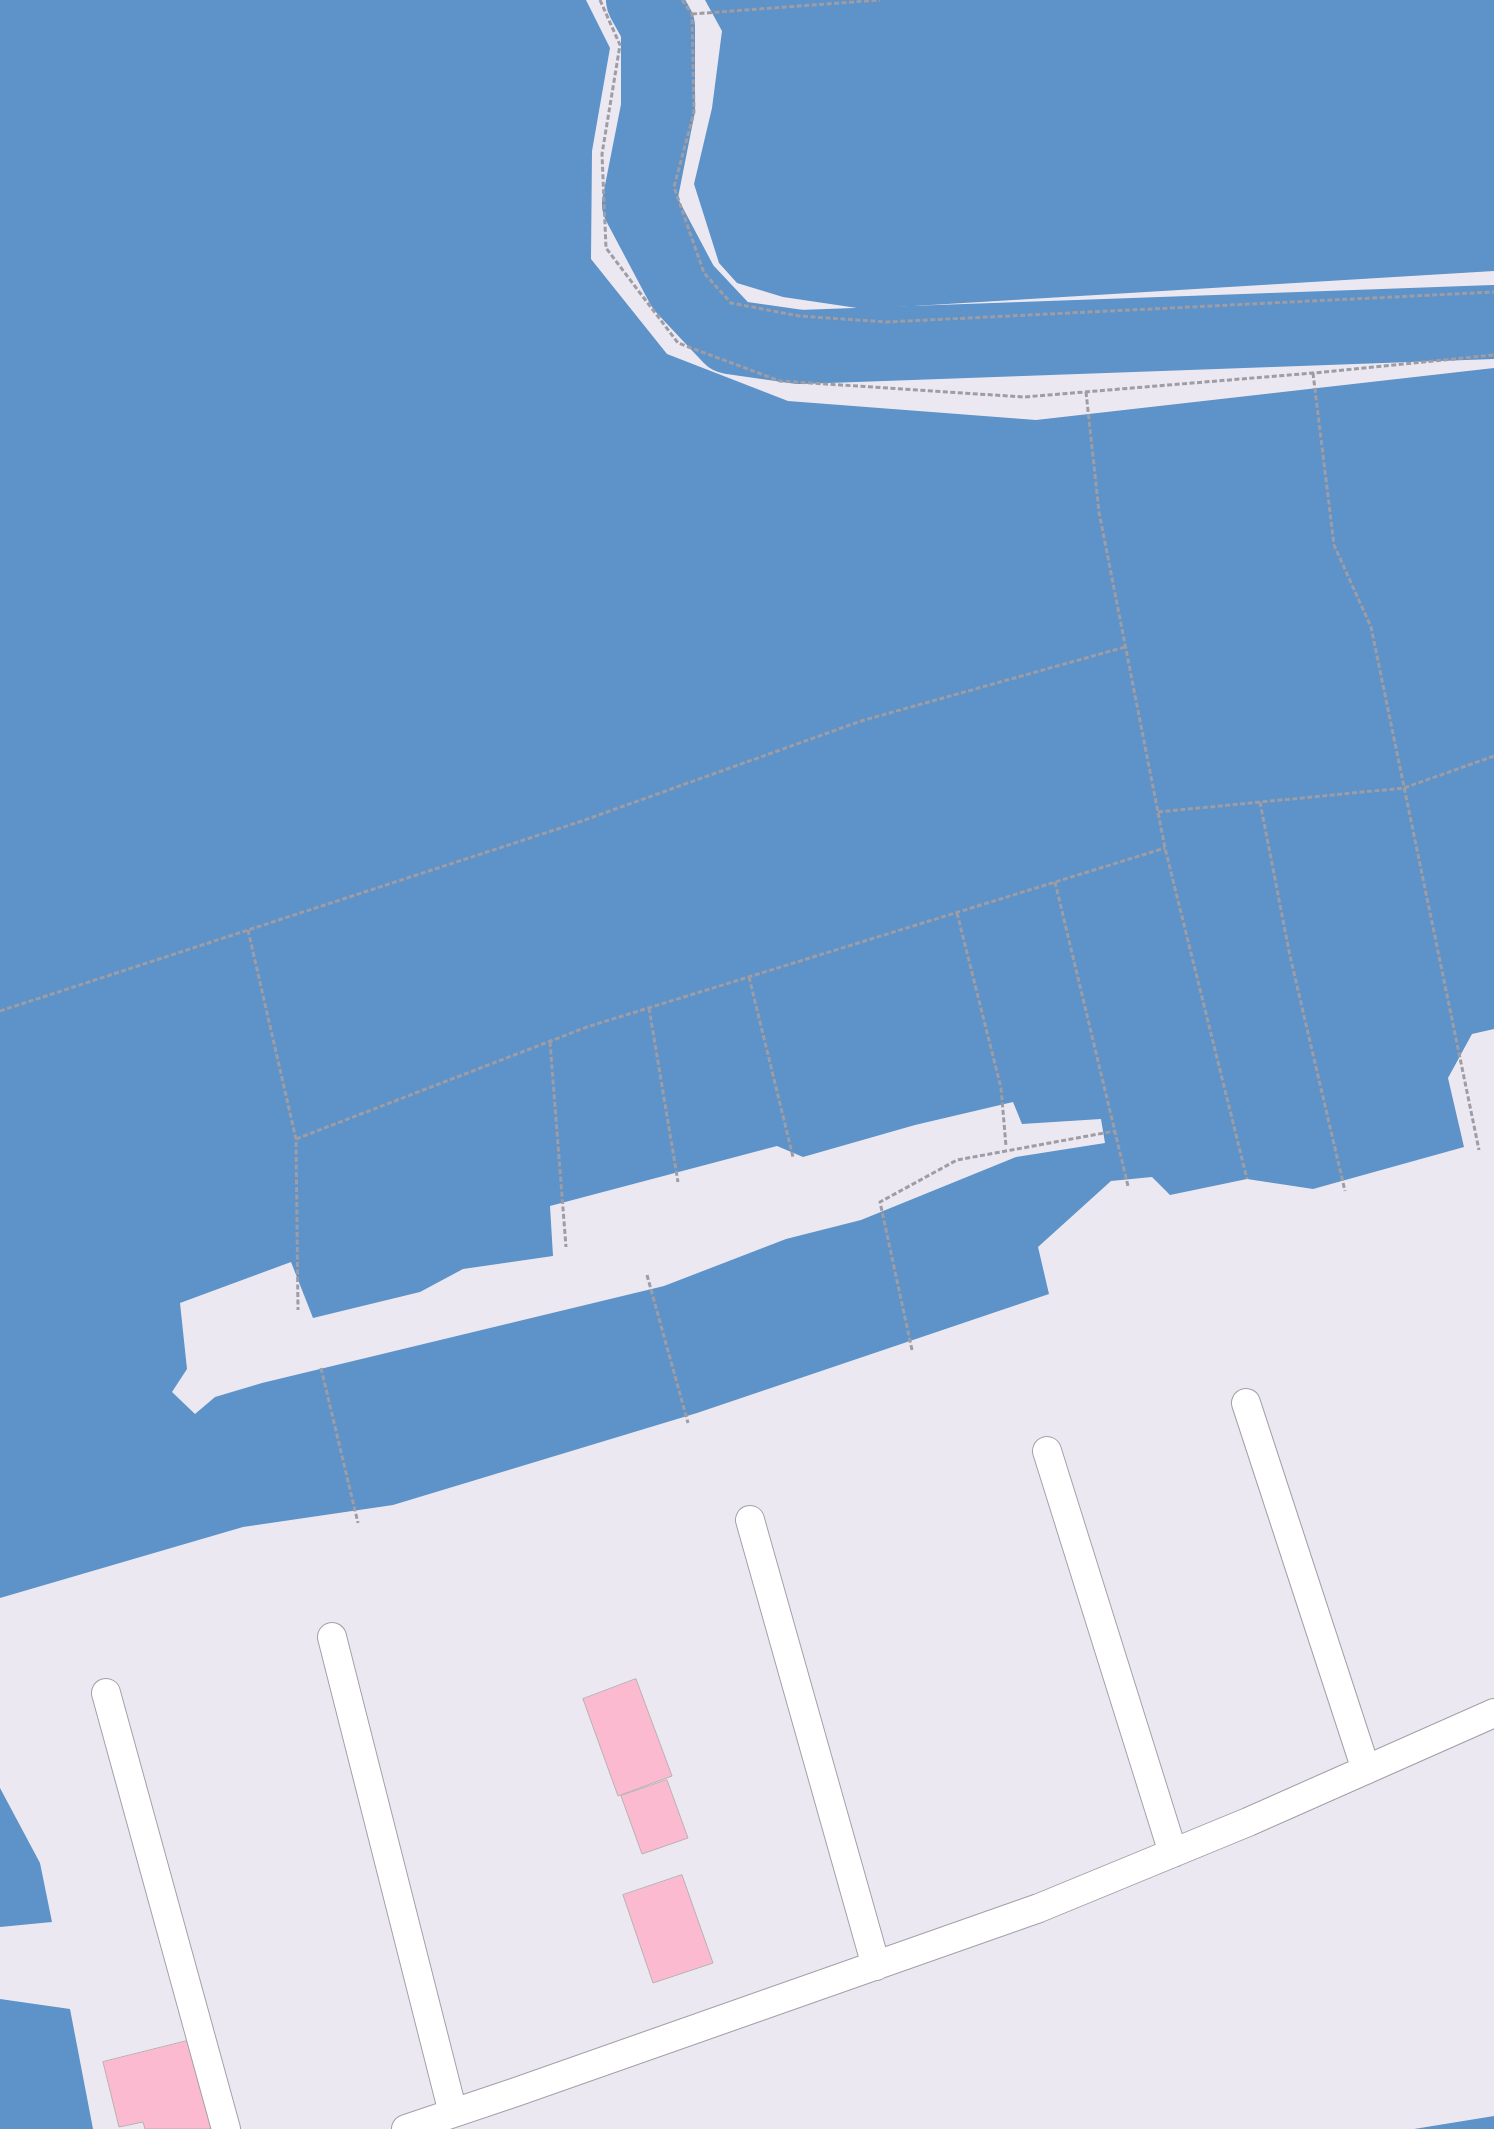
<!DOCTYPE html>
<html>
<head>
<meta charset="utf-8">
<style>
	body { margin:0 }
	canvas { display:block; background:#ebe8f2 }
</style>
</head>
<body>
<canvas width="1494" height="2129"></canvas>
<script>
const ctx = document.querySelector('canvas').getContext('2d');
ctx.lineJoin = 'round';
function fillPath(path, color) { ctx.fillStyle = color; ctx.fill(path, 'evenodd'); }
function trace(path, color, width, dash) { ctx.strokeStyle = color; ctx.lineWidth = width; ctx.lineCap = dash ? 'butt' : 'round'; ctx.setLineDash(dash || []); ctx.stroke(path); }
fillPath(new Path2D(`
	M 0,0 L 586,0 L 610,48 L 592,151 L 591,259 L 667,354 L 788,401 L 1036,420 L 1494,368 L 1494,1029 L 1472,1034 L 1448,1078 L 1464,1147 L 1313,1189 L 1247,1179 L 1170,1195 L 1152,1177 L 1111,1181 L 1038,1247 L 1049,1294 L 697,1413 L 393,1505 L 243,1527 L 0,1598 ZM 1013,1102 L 1022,1124 L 1101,1119 L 1105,1143 L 1016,1157 L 861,1220 L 786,1239 L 664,1286 L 262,1383 L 215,1397 L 195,1414 L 172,1392 L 187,1369 L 180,1303 L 291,1262 L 313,1318 L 420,1292 L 463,1269 L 553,1256 L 550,1206 L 777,1146 L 803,1157 L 915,1125 Z
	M 705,0 L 1494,0 L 1494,271 L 864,309 L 783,297 L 737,283 L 719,263 L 694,184 L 712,108 L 722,31 Z
	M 0,1788 L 40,1863 L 52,1922 L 0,1927 Z
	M 0,1999 L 70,2009 L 93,2129 L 0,2129 Z
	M 1494,2116 L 1494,2129 L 1414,2129 Z`), '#5d93c9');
trace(new Path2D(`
	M 643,0 L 658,27 L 658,108 L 639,204 L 683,287 L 730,337 L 800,347 L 1494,322`), '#5d93c9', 74);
const building = new Path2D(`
	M 636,1679 L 672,1776 L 618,1796 L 583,1699 Z
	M 667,1780 L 688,1838 L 642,1854 L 621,1796 Z
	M 682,1875 L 713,1963 L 653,1983 L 623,1895 Z
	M 191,2040 L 213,2129 L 145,2129 L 143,2122 L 119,2127 L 103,2062 Z`);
fillPath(building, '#fbbacf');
trace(building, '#bab0b3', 1);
const minor = new Path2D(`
	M 1246,1403 L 1366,1770
	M 1047,1451 L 1173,1853
	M 750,1520 L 876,1966
	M 332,1637 L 453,2113
	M 106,1693 L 226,2129
	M 406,2129 L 516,2092 L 1039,1908 L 1248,1822 L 1494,1713`);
trace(minor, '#a3a0a9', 30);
trace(new Path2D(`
	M 600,0 L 620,45 L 602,154 L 606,248 L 678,343 L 780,381 L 1024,397 L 1313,373 L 1494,355
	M 682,0 L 692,14 L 694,112 L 674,187 L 704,273 L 731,303 L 799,316 L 887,322 L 1494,292
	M 692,14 L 880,0
	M 1313,373 L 1334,545 L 1371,627 L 1479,1150
	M 1086,392 L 1099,512 L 1165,848 L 1247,1179
	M 1260,802 L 1290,956 L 1345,1191
	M 1158,812 L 1404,788 L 1494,756
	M 1055,882 L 1128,1186
	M 957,913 L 1001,1088 L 1006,1146
	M 248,930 L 296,1139 L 298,1310
	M 749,977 L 793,1157
	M 649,1008 L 678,1182
	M 0,1011 L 582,821 L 861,721 L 1125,647
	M 550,1042 L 566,1247
	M 296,1139 L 587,1027 L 1165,848
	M 647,1275 L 688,1423
	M 912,1350 L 880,1202 L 957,1160 L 1115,1131
	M 321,1368 L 358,1523`), '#9e9ca4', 3, [5, 2.5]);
trace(minor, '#fff', 28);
</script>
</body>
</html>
